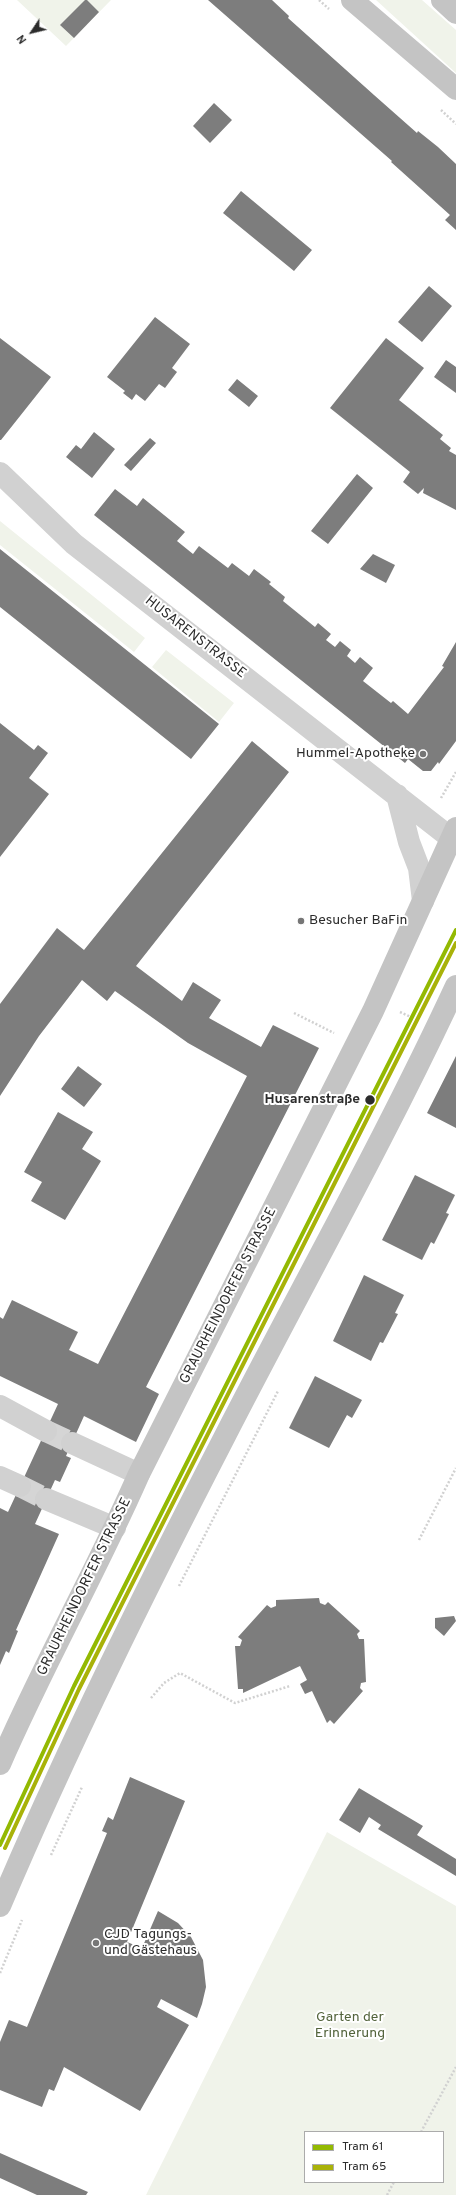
<!DOCTYPE html>
<html>
<head>
<meta charset="utf-8">
<style>
	body { margin:0 }
	#map { position:relative; width:456px; height:2195px; overflow:hidden; background:#fff; font-family:Overpass,sans-serif }
	canvas { display:block }
	.legend { position:absolute; left:304px; top:2131px; width:140px; height:52px; box-sizing:border-box; background:#fff; border:1px solid #ababab; margin:0; padding:5px 7px; list-style:none; font-size:12px; color:#2c2c2c }
	.legend li { display:flex; align-items:center; gap:8px; height:20px }
	.legend b { width:20px; border:1px solid #ababab }
	.north { position:absolute; left:12px; top:12px; width:40px; height:40px; -webkit-text-stroke:3px #fff; paint-order:stroke; rotate:235deg; font-size:11px; font-weight:700; line-height:16px; text-align:center; color:#2c2c2c }
	.north::after { content:''; display:block; margin:auto; width:14px; height:18px; background:#2c2c2c; clip-path:polygon(50% 0,100% 100%,50% 72%,0 100%) }
</style>
</head>
<body>
<div id="map">
<canvas width="456" height="2195"></canvas>
<ul class="legend">
<li><b style="height:5px;background:#93b902"></b>Tram 61</li>
<li><b style="height:5px;background:#a9b209"></b>Tram 65</li>
</ul>
<div class="north">N</div>
</div>
<script>
const ctx = document.querySelector('canvas').getContext('2d');
ctx.lineJoin = 'round';
function fillPath(path, color) { ctx.fillStyle = color; ctx.fill(path, 'evenodd'); }
function trace(path, color, width, dash) { ctx.strokeStyle = color; ctx.lineWidth = width; ctx.lineCap = dash ? 'butt' : 'round'; ctx.setLineDash(dash || []); ctx.stroke(path); }
function drawText(font, color, halo, rows, align = 'center') {
  ctx.font = font + ' Overpass,sans-serif'; ctx.lineWidth = 4; ctx.setLineDash([]); ctx.textBaseline = 'middle'; ctx.strokeStyle = halo; ctx.fillStyle = color; for (const [text, x, y, turn = 0] of rows) {
    ctx.save(); ctx.translate(x, y); ctx.rotate((+turn || 0) * Math.PI / 180); ctx.textAlign = isNaN(turn) ? turn : align; if (halo) ctx.strokeText(text, 0, 0); ctx.fillText(text, 0, 0); ctx.restore();
  }
}
fillPath(new Path2D(`
	M 17,0 L 111,0 L 66,46 Z
	M 376,0 L 422,0 L 456,30 L 456,73 Z
	M 0,521 L 145,638 L 134,652 L 0,545 Z
	M 166,650 L 234,703 L 219,722 L 152,667 Z
	M 327,1832 L 456,1906 L 456,2195 L 146,2195 ZM 305,2132 L 443,2132 L 443,2182 L 305,2182 Z`), '#f0f3ea');
fillPath(new Path2D(`
	M 85,0 L 87,0 L 99,12 L 74,38 L 60,25 Z
	M 208,0 L 272,0 L 289,16 L 288,18 L 374,95 L 417,133 L 418,131 L 438,147 L 456,164 L 456,230 L 445,220 L 450,215 L 391,162 L 392,161 Z
	M 214,103 L 232,120 L 210,143 L 193,126 Z
	M 241,191 L 312,250 L 294,271 L 223,213 Z
	M 429,286 L 452,306 L 422,342 L 398,322 Z
	M 155,317 L 190,344 L 172,368 L 177,372 L 165,388 L 159,384 L 145,401 L 136,394 L 132,400 L 123,393 L 125,391 L 107,377 Z
	M 0,338 L 51,377 L 1,440 L 0,440 Z
	M 386,338 L 424,368 L 399,400 L 443,435 L 440,439 L 451,448 L 449,451 L 456,455 L 456,510 L 423,493 L 424,488 L 418,494 L 403,482 L 410,472 L 330,408 Z
	M 446,360 L 456,367 L 456,393 L 434,377 Z
	M 237,379 L 258,396 L 249,407 L 228,390 Z
	M 94,432 L 115,449 L 92,478 L 66,457 L 76,445 L 81,449 Z
	M 150,438 L 156,443 L 131,471 L 124,465 Z
	M 357,474 L 373,488 L 328,544 L 311,531 Z
	M 115,489 L 137,506 L 143,498 L 185,532 L 177,541 L 193,554 L 199,546 L 228,568 L 232,563 L 249,576 L 254,569 L 271,582 L 269,584 L 285,597 L 283,601 L 315,627 L 318,623 L 331,634 L 326,640 L 335,647 L 340,641 L 351,650 L 347,656 L 355,663 L 360,657 L 373,668 L 363,681 L 391,703 L 393,701 L 408,714 L 444,667 L 442,666 L 456,642 L 456,741 L 439,764 L 438,762 L 431,771 L 423,771 L 408,759 L 405,763 L 94,515 Z
	M 0,549 L 219,724 L 191,759 L 0,607 Z
	M 373,554 L 395,565 L 386,583 L 360,569 Z
	M 0,723 L 34,750 L 38,745 L 48,753 L 29,778 L 49,794 L 0,857 Z
	M 252,741 L 289,772 L 136,966 L 182,1001 L 193,982 L 221,1000 L 209,1018 L 261,1047 L 273,1025 L 319,1048 L 146,1387 L 159,1394 L 136,1442 L 84,1416 L 66,1456 L 71,1458 L 60,1482 L 55,1480 L 35,1524 L 59,1534 L 16,1630 L 18,1631 L 9,1653 L 6,1651 L 0,1665 L 0,1508 L 8,1512 L 58,1404 L 0,1376 L 0,1317 L 3,1319 L 12,1300 L 78,1332 L 69,1350 L 98,1364 L 247,1076 L 188,1043 L 115,991 L 107,1001 L 82,980 L 39,1036 L 0,1096 L 0,1004 L 57,928 L 84,950 Z
	M 456,1056 L 456,1128 L 427,1113 Z
	M 78,1066 L 102,1084 L 84,1107 L 61,1089 Z
	M 58,1112 L 93,1132 L 82,1149 L 101,1161 L 65,1220 L 31,1201 L 42,1182 L 24,1172 Z
	M 415,1175 L 455,1195 L 446,1213 L 449,1214 L 434,1244 L 431,1242 L 422,1260 L 382,1240 Z
	M 364,1275 L 404,1295 L 395,1313 L 398,1314 L 383,1343 L 380,1342 L 371,1361 L 333,1341 Z
	M 315,1376 L 362,1400 L 352,1418 L 347,1415 L 329,1448 L 289,1428 Z
	M 319,1598 L 320,1603 L 325,1605 L 328,1602 L 360,1631 L 357,1634 L 359,1639 L 364,1639 L 366,1682 L 361,1683 L 360,1688 L 363,1691 L 334,1724 L 330,1720 L 327,1723 L 312,1691 L 305,1694 L 300,1684 L 307,1680 L 300,1666 L 243,1693 L 243,1689 L 238,1689 L 235,1646 L 240,1646 L 242,1640 L 238,1637 L 267,1605 L 271,1608 L 276,1606 L 276,1600 Z
	M 454,1616 L 456,1621 L 444,1636 L 435,1628 L 435,1618 Z
	M 130,1777 L 185,1801 L 127,1942 L 142,1948 L 158,1911 L 178,1923 L 191,1937 L 203,1960 L 206,1987 L 202,2004 L 197,2018 L 161,1999 L 157,2007 L 189,2025 L 140,2111 L 64,2067 L 54,2091 L 49,2089 L 42,2107 L 0,2090 L 0,2042 L 9,2020 L 27,2027 L 107,1833 L 102,1831 L 108,1817 L 113,1820 Z
	M 359,1788 L 423,1826 L 417,1835 L 456,1859 L 456,1876 L 378,1829 L 381,1825 L 369,1817 L 360,1833 L 339,1820 Z
	M 0,2153 L 88,2192 L 86,2195 L 37,2195 L 0,2178 Z`), '#7d7d7d');
trace(new Path2D(`
	M 46,1431 L 72,1443
	M 20,1486 L 46,1499`), '#d5d5d5', 22, [22, 11]);
trace(new Path2D(`
	M 319,0 L 329,9
	M 441,110 L 456,124
	M 441,798 L 456,772
	M 400,1012 L 413,1018
	M 294,1013 L 334,1033
	M 419,1540 L 456,1468
	M 179,1586 L 278,1391
	M 151,1698 L 164,1683 L 180,1673 L 235,1703 L 290,1686
	M 51,1855 L 82,1787
	M 0,1973 L 22,1920
	M 421,2132 L 456,2067
	M 387,2195 L 394,2182`), '#d1d1d1', 2.5, [2, 2]);
trace(new Path2D(`
	M 0,473 L 74,544 L 456,842
	M 397,795 L 409,842 L 419,868 L 423,901
	M 0,1406 L 46,1431
	M 72,1443 L 139,1474
	M 0,1477 L 20,1486
	M 46,1499 L 115,1528`), '#d1d1d1', 22);
trace(new Path2D(`
	M 352,0 L 456,89
	M 442,0 L 456,13
	M 0,1764 C 43,1665 96,1572 139,1474 L 373,1011 L 456,828
	M 0,1906 C 68,1746 145,1591 225,1436 C 302,1286 385,1139 456,986`), '#c4c4c4', 22);
trace(new Path2D(`
	M 0,1845 L 74,1686 L 456,930`), '#93b902', 4);
trace(new Path2D(`
	M 5,1848 L 79,1689 L 456,943`), '#a9b209', 4);
for (const [x, y, r, color] of [
	[423,754,4,"#767676"],
	[301,921,4,"#767676"],
	[370,1100,5.5,"#2c2c2c"],
	[96,1943,4,"#767676"]
]) { const dot = new Path2D(); dot.arc(x, y, r, 0, 2 * Math.PI); ctx.fillStyle = color; ctx.fill(dot); trace(dot, '#fff', 1.5); }
drawText('14px', '#2c2c2c', '#fff', [
	["HUSARENSTRASSE",195,638,38],
	["GRAURHEINDORFER STRASSE",229,1296,-63],
	["GRAURHEINDORFER STRASSE",85,1587,-64]
]);
drawText('14px', '#2c2c2c', '#fff', [
	["Hummel-Apotheke",415,754,"right"],
	["Besucher BaFin",309,921],
	["CJD Tagungs-",104,1935],
	["und Gästehaus",104,1951]
], 'left');
drawText('bold 14px', '#2c2c2c', '#fff', [
	["Husarenstraße",360,1100]
], 'right');
drawText('14px', '#53643c', '#fff', [
	["Garten der",350,2018],
	["Erinnerung",350,2034]
]);
</script>
</body>
</html>
